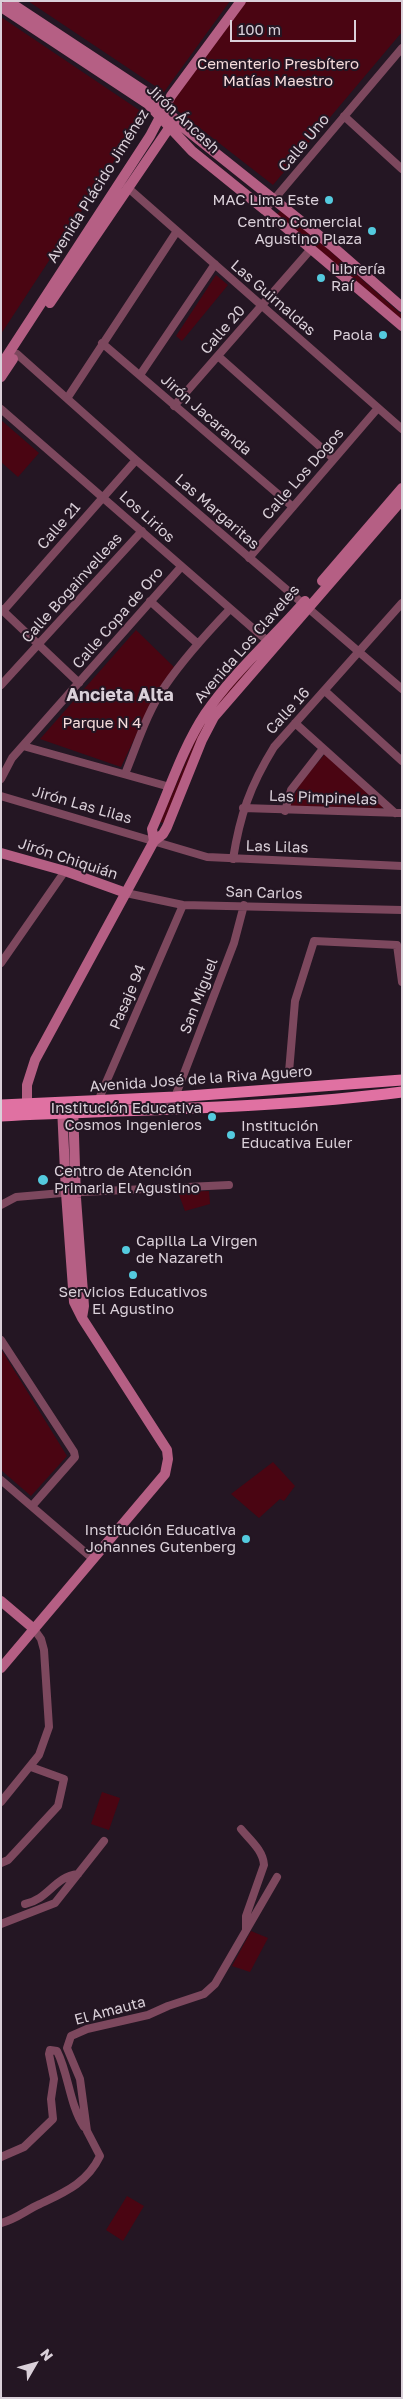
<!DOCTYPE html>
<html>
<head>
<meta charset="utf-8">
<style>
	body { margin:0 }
	#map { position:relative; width:403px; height:2399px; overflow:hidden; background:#241623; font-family:"Golos Text",sans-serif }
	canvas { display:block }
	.frame { position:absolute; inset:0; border:2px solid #dad0d9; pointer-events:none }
	.north { position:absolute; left:10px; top:2339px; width:50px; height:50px; -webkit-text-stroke:4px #241623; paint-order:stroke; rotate:52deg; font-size:14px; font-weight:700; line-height:20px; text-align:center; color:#dad0d9 }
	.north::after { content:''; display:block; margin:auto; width:18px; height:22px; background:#dad0d9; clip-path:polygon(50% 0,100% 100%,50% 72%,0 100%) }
	.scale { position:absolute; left:230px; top:20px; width:126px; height:22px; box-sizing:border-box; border:2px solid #dad0d9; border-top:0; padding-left:6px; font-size:15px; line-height:18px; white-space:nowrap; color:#dad0d9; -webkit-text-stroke:4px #241623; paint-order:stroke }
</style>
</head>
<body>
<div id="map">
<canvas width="403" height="2399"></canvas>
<div class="frame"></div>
<div class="north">N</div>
<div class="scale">100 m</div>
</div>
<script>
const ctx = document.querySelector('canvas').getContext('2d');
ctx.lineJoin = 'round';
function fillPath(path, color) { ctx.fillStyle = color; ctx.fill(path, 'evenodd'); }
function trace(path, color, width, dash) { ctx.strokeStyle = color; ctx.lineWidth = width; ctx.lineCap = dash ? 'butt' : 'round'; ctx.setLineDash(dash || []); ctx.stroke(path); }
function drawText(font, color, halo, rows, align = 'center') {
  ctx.font = font + ' "Golos Text",sans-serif'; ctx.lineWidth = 4; ctx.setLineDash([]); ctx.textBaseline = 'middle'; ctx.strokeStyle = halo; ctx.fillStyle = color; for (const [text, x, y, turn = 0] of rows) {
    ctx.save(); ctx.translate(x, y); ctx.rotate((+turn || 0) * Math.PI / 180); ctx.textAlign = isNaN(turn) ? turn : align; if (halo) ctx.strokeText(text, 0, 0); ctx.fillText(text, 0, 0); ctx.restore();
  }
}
fillPath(new Path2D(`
	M 28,1 L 230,1 L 164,92 Z
	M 246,1 L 402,1 L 402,32 L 273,185 L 169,104 Z
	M 1,17 L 145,114 L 1,334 Z
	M 283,209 L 402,315 L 402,324 L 277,214 Z
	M 216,275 L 228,285 L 182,341 L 176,336 Z
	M 1,420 L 39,453 L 18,477 L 1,462 Z
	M 136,630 L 174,667 L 155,695 L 121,767 L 40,739 Z
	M 267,649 L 233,690 L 163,823 L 160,822 L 200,729 L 219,700 Z
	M 325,754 L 384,806 L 382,808 L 290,806 L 300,783 Z
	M 209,1191 L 210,1204 L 185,1211 L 178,1192 Z
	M 1,1349 L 67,1456 L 31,1496 L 1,1470 Z
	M 273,1462 L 295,1486 L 284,1501 L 280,1499 L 259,1518 L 231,1494 Z
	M 102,1792 L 120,1798 L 109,1830 L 91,1824 Z
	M 251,1931 L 268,1938 L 250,1972 L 232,1966 Z
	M 127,2196 L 144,2206 L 123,2241 L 106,2230 Z`), '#4a0512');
trace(new Path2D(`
	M 344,116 L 402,169
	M 127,187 L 402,429
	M 265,210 L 402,48
	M 102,343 L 293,507
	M 17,354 L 136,460 L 402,689
	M 218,356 L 334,459
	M 140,375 L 215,264
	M 68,397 L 177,231
	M 174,406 L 311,249
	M 1,409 L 271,644
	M 249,558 L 378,408
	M 150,601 L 198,644
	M 1,609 L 79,683
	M 3,611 L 136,460
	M 1,685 L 142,531
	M 325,691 L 402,761
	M 295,723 L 395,813
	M 23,746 L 170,787
	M 125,774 C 137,745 147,712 165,686 C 184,658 207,633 230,609
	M 1,779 L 12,758 L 181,567
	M 1,796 L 207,857 L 402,866
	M 243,808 L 402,813
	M 285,811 L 291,790 L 322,750
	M 233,859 C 240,815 250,786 274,747 L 402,603
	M 126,893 L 183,905 L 402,910
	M 1,963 L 65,871
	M 289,1072 L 295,1001 L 314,941 L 397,945 L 402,982
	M 175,1097 L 234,943 L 244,905
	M 98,1101 L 183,905
	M 1,1205 L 16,1197 L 62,1193 L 229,1185
	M 1,1340 L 74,1452 L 75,1457 L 32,1506
	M 1,1480 L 93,1559
	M 1,1802 L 39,1755 L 49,1727 L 44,1650 L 41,1639 L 34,1629
	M 241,1829 C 250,1840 263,1850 264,1865 L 246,1916 L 246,1929
	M 1,1863 L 8,1860 L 58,1806 L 64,1779 L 31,1767
	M 25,1904 C 49,1899 54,1877 78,1874
	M 1,1924 L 55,1903 L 104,1841
	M 1,2157 L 24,2147 L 53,2119 L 51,2099 L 54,2079 L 49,2054 L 50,2050 L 57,2051 C 69,2075 69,2103 84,2127
	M 1,2223 C 17,2219 26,2210 40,2204 C 65,2192 87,2183 100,2156 L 87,2131 L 80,2079 L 67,2048 L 71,2036 L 87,2029 L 148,2015 L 168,2006 L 204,1994 L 215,1984 L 277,1877`), '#7d485e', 8);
trace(new Path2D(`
	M 8,1 L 152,96 L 183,127 L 331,245 L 402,307
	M 1,7 L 148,104 L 192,151 L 265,210 L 402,326
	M 50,303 L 169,128 L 170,122
	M 1,365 L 150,136 L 171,96 L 241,1
	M 1,377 L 13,359
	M 322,581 L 402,488
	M 154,841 L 152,829 C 169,791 182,749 205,714 C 233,673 272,639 305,601
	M 1,853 L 65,871 L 126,893
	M 73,1105 L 76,1198 L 84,1306 L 82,1318
	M 27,1112 L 27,1085 L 35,1060 L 154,841 L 163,834 L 167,827 L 202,740 L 214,717 L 402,500
	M 1,1601 L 34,1629
	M 1,1668 L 165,1474 L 168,1459 L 167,1450 L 82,1318 L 74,1302 L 66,1193 L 62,1107`), '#b55f84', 10);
trace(new Path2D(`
	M 1,1105 L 175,1097 L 402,1080
	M 1,1116 C 135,1109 269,1109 402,1092`), '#e071a2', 11);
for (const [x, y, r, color] of [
	[329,200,5,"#54cade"],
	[372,231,5,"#54cade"],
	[321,278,5,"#54cade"],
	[383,335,5,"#54cade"],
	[212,1117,5,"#54cade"],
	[231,1135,5,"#54cade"],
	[43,1180,6,"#54cade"],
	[126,1250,5,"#54cade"],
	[133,1275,5,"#54cade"],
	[246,1539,5,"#54cade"]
]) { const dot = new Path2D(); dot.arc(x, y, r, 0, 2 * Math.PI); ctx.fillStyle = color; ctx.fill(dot); trace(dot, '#241623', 2); }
drawText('15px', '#f6dcdc', '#241623', [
	["Cementerio Presbítero",278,64],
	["Matías Maestro",278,81],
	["Parque N 4",102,723]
]);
drawText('15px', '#dad0d9', '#241623', [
	["Jirón Áncash",183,119,43],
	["Calle Uno",304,143,-50],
	["Avenida Plácido Jiménez",98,186,-58],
	["Las Guirnaldas",273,298,41],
	["Calle 20",223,330,-49],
	["Jirón Jacaranda",206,415,41],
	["Calle Los Dogos",303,474,-49],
	["Las Margaritas",217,512,41],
	["Los Lirios",147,517,42],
	["Calle 21",59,526,-49],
	["Calle Bogainvelleas",72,588,-48],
	["Calle Copa de Oro",118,618,-49],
	["Avenida Los Claveles",247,644,-49],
	["Calle 16",288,711,-48],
	["Las Pimpinelas",323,798,2],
	["Jirón Las Lilas",82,805,16],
	["Las Lilas",277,847,2],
	["Jirón Chiquián",68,859,18],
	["San Carlos",264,893,2],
	["San Miguel",199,996,-69],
	["Pasaje 94",128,997,-67],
	["Avenida José de la Riva Aguero",201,1079,-4],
	["El Amauta",110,2011,-15]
]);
drawText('15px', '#dad0d9', '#241623', [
	["MAC Lima Este",319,200],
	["Centro Comercial",362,222],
	["Agustino Plaza",362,239],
	["Librería",331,269,"left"],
	["Raí",331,286,"left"],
	["Paola",373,335],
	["Institución Educativa",202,1108],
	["Cosmos Ingenieros",202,1125],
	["Institución",241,1126,"left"],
	["Educativa Euler",241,1143,"left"],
	["Centro de Atención",54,1171,"left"],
	["Primaria El Agustino",54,1188,"left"],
	["Capilla La Virgen",136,1241,"left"],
	["de Nazareth",136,1258,"left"],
	["Servicios Educativos",133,1292,"center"],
	["El Agustino",133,1309,"center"],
	["Institución Educativa",236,1530],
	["Johannes Gutenberg",236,1547]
], 'right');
drawText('bold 18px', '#dad0d9', '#241623', [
	["Ancieta Alta",120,695]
]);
</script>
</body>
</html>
